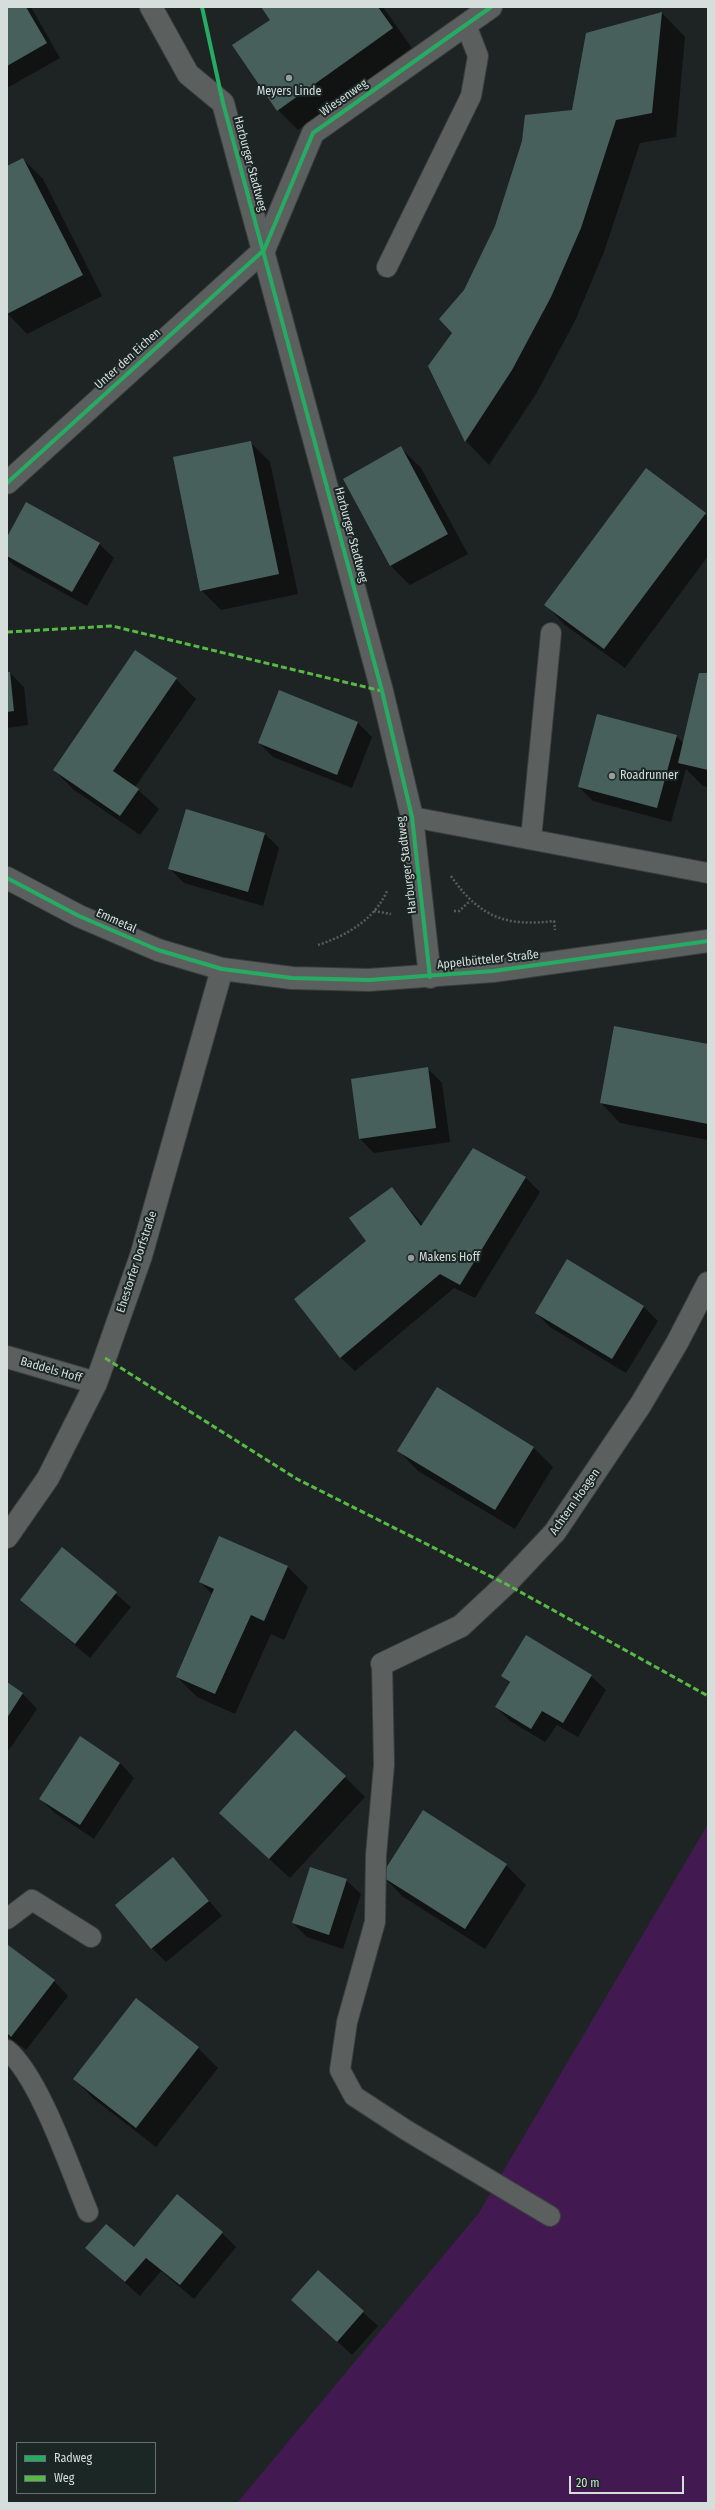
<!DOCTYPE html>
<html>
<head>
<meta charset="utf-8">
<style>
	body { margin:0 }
	#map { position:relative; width:715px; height:2510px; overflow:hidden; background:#1e2423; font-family:"Fira Sans Condensed",sans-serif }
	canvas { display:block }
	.frame { position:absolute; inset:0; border:8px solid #d6dedc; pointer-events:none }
	.legend { position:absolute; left:16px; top:2442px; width:140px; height:52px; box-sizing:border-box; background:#1b2725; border:1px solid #66706e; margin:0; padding:5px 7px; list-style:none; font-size:12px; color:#d6dedc }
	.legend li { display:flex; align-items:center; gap:8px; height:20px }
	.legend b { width:20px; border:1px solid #66706e }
	.scale { position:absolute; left:569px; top:2476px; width:115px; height:18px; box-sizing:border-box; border:2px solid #d6dedc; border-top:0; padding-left:5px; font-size:12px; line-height:14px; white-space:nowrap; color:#d6dedc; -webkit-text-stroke:3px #1b2725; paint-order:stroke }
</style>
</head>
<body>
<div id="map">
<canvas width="715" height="2510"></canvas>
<div class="frame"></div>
<ul class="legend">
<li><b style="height:5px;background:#26ab63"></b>Radweg</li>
<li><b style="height:5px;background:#58b947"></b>Weg</li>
</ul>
<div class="scale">20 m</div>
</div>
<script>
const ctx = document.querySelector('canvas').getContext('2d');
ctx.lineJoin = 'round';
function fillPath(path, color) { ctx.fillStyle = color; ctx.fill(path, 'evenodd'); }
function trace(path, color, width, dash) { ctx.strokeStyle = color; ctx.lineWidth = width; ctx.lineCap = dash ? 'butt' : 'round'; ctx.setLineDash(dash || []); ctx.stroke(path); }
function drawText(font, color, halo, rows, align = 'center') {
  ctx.font = font + ' "Fira Sans Condensed",sans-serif'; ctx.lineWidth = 4; ctx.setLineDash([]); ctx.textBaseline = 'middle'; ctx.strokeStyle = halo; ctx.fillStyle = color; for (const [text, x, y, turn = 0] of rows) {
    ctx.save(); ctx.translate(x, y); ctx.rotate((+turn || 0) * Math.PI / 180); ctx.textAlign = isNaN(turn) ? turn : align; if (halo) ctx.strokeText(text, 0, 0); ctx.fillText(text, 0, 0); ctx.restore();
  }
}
fillPath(new Path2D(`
	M 708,1824 L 708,2503 L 237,2503 L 478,2214 Z`), '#421a51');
fillPath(new Path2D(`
	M 7,7 L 31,7 L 60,58 L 7,88 Z
	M 262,7 L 383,7 L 412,48 L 298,130 L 278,110 L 271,20 Z
	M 662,13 L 685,37 L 676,137 L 640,143 L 604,252 L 575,321 L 536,394 L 489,465 L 466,441 L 429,366 L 453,333 L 464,291 L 496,226 L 523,141 L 572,111 Z
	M 23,159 L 43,179 L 102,296 L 27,334 L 7,313 L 7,167 Z
	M 250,442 L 270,462 L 298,594 L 221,610 L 201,590 Z
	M 401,448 L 421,468 L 468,554 L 410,585 L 390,565 Z
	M 705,514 L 708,517 L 708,556 L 625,668 L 565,625 L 546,605 Z
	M 7,539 L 99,544 L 114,558 L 87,606 L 15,566 L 7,559 Z
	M 136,651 L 176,679 L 196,699 L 135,787 L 159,809 L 140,835 L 74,790 L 54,770 Z
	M 7,673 L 10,673 L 24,687 L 28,725 L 7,728 Z
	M 708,674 L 708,787 L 703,786 L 686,769 L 671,822 L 593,801 L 579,787 L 676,736 L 684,744 Z
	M 279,692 L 358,723 L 372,737 L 352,788 L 273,757 L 259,743 Z
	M 265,834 L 279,848 L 263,906 L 184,883 L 169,868 Z
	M 708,1045 L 708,1140 L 620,1123 L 601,1103 Z
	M 427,1068 L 442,1083 L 450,1142 L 374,1153 L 360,1139 Z
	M 473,1150 L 526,1178 L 540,1192 L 475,1298 L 454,1288 L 355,1371 L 340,1357 L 368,1241 L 392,1189 L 423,1225 Z
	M 644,1307 L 658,1321 L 626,1373 L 550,1327 L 536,1313 Z
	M 533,1447 L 553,1467 L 515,1529 L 418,1471 L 399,1451 Z
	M 220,1537 L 288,1567 L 308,1587 L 284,1640 L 271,1634 L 235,1714 L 197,1697 L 177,1677 L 213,1595 L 200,1582 Z
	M 63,1549 L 131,1607 L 90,1658 L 22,1600 Z
	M 502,1676 L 591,1676 L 606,1690 L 578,1737 L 557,1725 L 545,1742 L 510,1721 L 496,1707 L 510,1684 Z
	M 7,1684 L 23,1694 L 37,1709 L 9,1750 L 7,1748 Z
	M 80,1737 L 120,1763 L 134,1778 L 94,1839 L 55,1813 L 40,1799 Z
	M 345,1777 L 365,1797 L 290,1878 L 240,1832 Z
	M 173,1858 L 222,1916 L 166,1962 L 152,1948 Z
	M 506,1865 L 526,1885 L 485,1949 L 402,1896 L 383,1876 Z
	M 346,1880 L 361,1894 L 343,1949 L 307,1937 L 293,1923 Z
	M 9,1946 L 54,1981 L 68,1996 L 26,2050 L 7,2036 Z
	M 136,1999 L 198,2048 L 218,2068 L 156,2147 L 94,2099 L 74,2079 Z
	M 222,2233 L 236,2247 L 194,2299 L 161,2271 L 140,2296 L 86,2248 L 134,2249 Z
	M 318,2271 L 378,2326 L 352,2355 L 292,2300 Z`), '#0007');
fillPath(new Path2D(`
	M 7,7 L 26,7 L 47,43 L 7,66 Z
	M 261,7 L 378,7 L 393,28 L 277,111 L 232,45 L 270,20 Z
	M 662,12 L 652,113 L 616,120 L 581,228 L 551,297 L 512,370 L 465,442 L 428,366 L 452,333 L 439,319 L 464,290 L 495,226 L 522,141 L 525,115 L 572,110 L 586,33 Z
	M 23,158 L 83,275 L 7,314 L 7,166 Z
	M 251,441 L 279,574 L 200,591 L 173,457 Z
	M 401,446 L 448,534 L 390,566 L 343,479 Z
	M 646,468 L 706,513 L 604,649 L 544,605 Z
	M 26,502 L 100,543 L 72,592 L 7,556 L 7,537 Z
	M 135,650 L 177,678 L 113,771 L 139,789 L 120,816 L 53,770 Z
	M 7,672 L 10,672 L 14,711 L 7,712 Z
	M 699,673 L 708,673 L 708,770 L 678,763 Z
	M 279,690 L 358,722 L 337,775 L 258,743 Z
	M 597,714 L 677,735 L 657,808 L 578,787 Z
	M 186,809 L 265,833 L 248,892 L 168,869 Z
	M 614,1026 L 708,1044 L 708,1124 L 600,1103 Z
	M 428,1067 L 436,1128 L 359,1139 L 351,1079 Z
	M 473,1148 L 526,1177 L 460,1285 L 440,1274 L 340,1358 L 294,1299 L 366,1241 L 349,1218 L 392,1187 L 421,1226 Z
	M 567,1259 L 644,1306 L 612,1359 L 535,1313 Z
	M 437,1387 L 534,1447 L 495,1510 L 397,1451 Z
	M 219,1536 L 288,1566 L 264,1621 L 251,1615 L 215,1694 L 176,1677 L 214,1589 L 199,1582 Z
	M 62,1547 L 117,1592 L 75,1644 L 20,1600 Z
	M 526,1635 L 592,1675 L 563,1723 L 542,1711 L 531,1729 L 495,1707 L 510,1682 L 501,1676 Z
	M 7,1682 L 23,1693 L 7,1718 Z
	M 295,1730 L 346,1776 L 269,1859 L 219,1813 Z
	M 80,1736 L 120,1763 L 80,1825 L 39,1799 Z
	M 423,1810 L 507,1864 L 465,1929 L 381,1876 Z
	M 173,1857 L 209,1901 L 151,1949 L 115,1905 Z
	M 310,1867 L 347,1879 L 329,1935 L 292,1923 Z
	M 8,1945 L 55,1980 L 11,2037 L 7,2033 Z
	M 136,1998 L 199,2047 L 136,2128 L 73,2079 Z
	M 177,2194 L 223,2232 L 180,2285 L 146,2258 L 125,2282 L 85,2248 L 106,2224 L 134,2247 Z
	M 318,2270 L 364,2311 L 337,2342 L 291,2300 Z`), '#48605c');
const lane = new Path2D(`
	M 387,267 L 471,96 L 478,56 L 466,25
	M 412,817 L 708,873
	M 531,839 L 551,633
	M 382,1664 L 384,1765 L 376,1855 L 375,1922 L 347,2022 L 340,2070 L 354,2096 L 406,2130 L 550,2216
	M 7,1919 L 32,1900 L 91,1937
	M 7,2050 C 39,2076 71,2171 88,2212`);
const street = new Path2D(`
	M 151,7 L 188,74 L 223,103 L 382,691 L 412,817 L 430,977
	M 7,483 L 264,250 L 313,133 L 491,7
	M 7,1357 L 96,1383
	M 7,1537 L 48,1478 L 96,1383 L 105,1358 L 141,1256 L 222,969
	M 382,1664 L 461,1626 L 506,1584 L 555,1532 L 641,1404 L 677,1343 L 708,1283`);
const secondary = new Path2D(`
	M 7,878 L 79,916 L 158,950 L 222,969 L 292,978 L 369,980 L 493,971 L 708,941`);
trace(lane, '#393f3e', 22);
trace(street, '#393f3e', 24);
trace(secondary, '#393f3e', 24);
trace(new Path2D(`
	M 451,876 C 479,917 506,927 554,921 L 555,930
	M 374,911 L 391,914
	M 454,911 L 459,911 L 470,901
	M 318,945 C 346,936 375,919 387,891`), '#585b5b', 2.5, [2, 2]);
trace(lane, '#5b605f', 20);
trace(street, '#5b605f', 22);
trace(secondary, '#5b605f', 22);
trace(new Path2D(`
	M 7,632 L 112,626 L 382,691
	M 105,1358 L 297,1479 L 506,1584 L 708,1696`), '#58b947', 3, [6, 3]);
trace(new Path2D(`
	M 202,7 L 223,103 L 382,691 L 412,817 L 430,977
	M 7,483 L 264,250 L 313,133 L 491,7
	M 7,878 L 79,916 L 158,950 L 222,969 L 292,978 L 369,980 L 493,971 L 708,941`), '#26ab63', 4);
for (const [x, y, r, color] of [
	[289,78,4,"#969d9b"],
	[612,776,4,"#969d9b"],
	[411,1258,4,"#969d9b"]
]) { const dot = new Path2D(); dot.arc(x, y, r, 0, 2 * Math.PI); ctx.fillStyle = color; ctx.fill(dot); trace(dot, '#1b2725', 1.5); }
drawText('12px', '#d6dedc', '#1b2725', [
	["Meyers Linde",289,92,"center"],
	["Roadrunner",620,776],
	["Makens Hoff",419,1258]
], 'left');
drawText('12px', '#d6dedc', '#1b2725', [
	["Wiesenweg",344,98,-35],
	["Harburger Stadtweg",250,164,75],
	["Unter den Eichen",128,359,-42],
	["Harburger Stadtweg",351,535,75],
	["Harburger Stadtweg",407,865,-97],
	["Emmetal",116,921,24],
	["Appelbütteler Straße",488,960,-6],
	["Ehestorfer Dorfstraße",137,1262,-72],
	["Baddels Hoff",51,1370,16],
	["Achtern Hoagen",575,1502,-55]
]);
</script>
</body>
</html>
